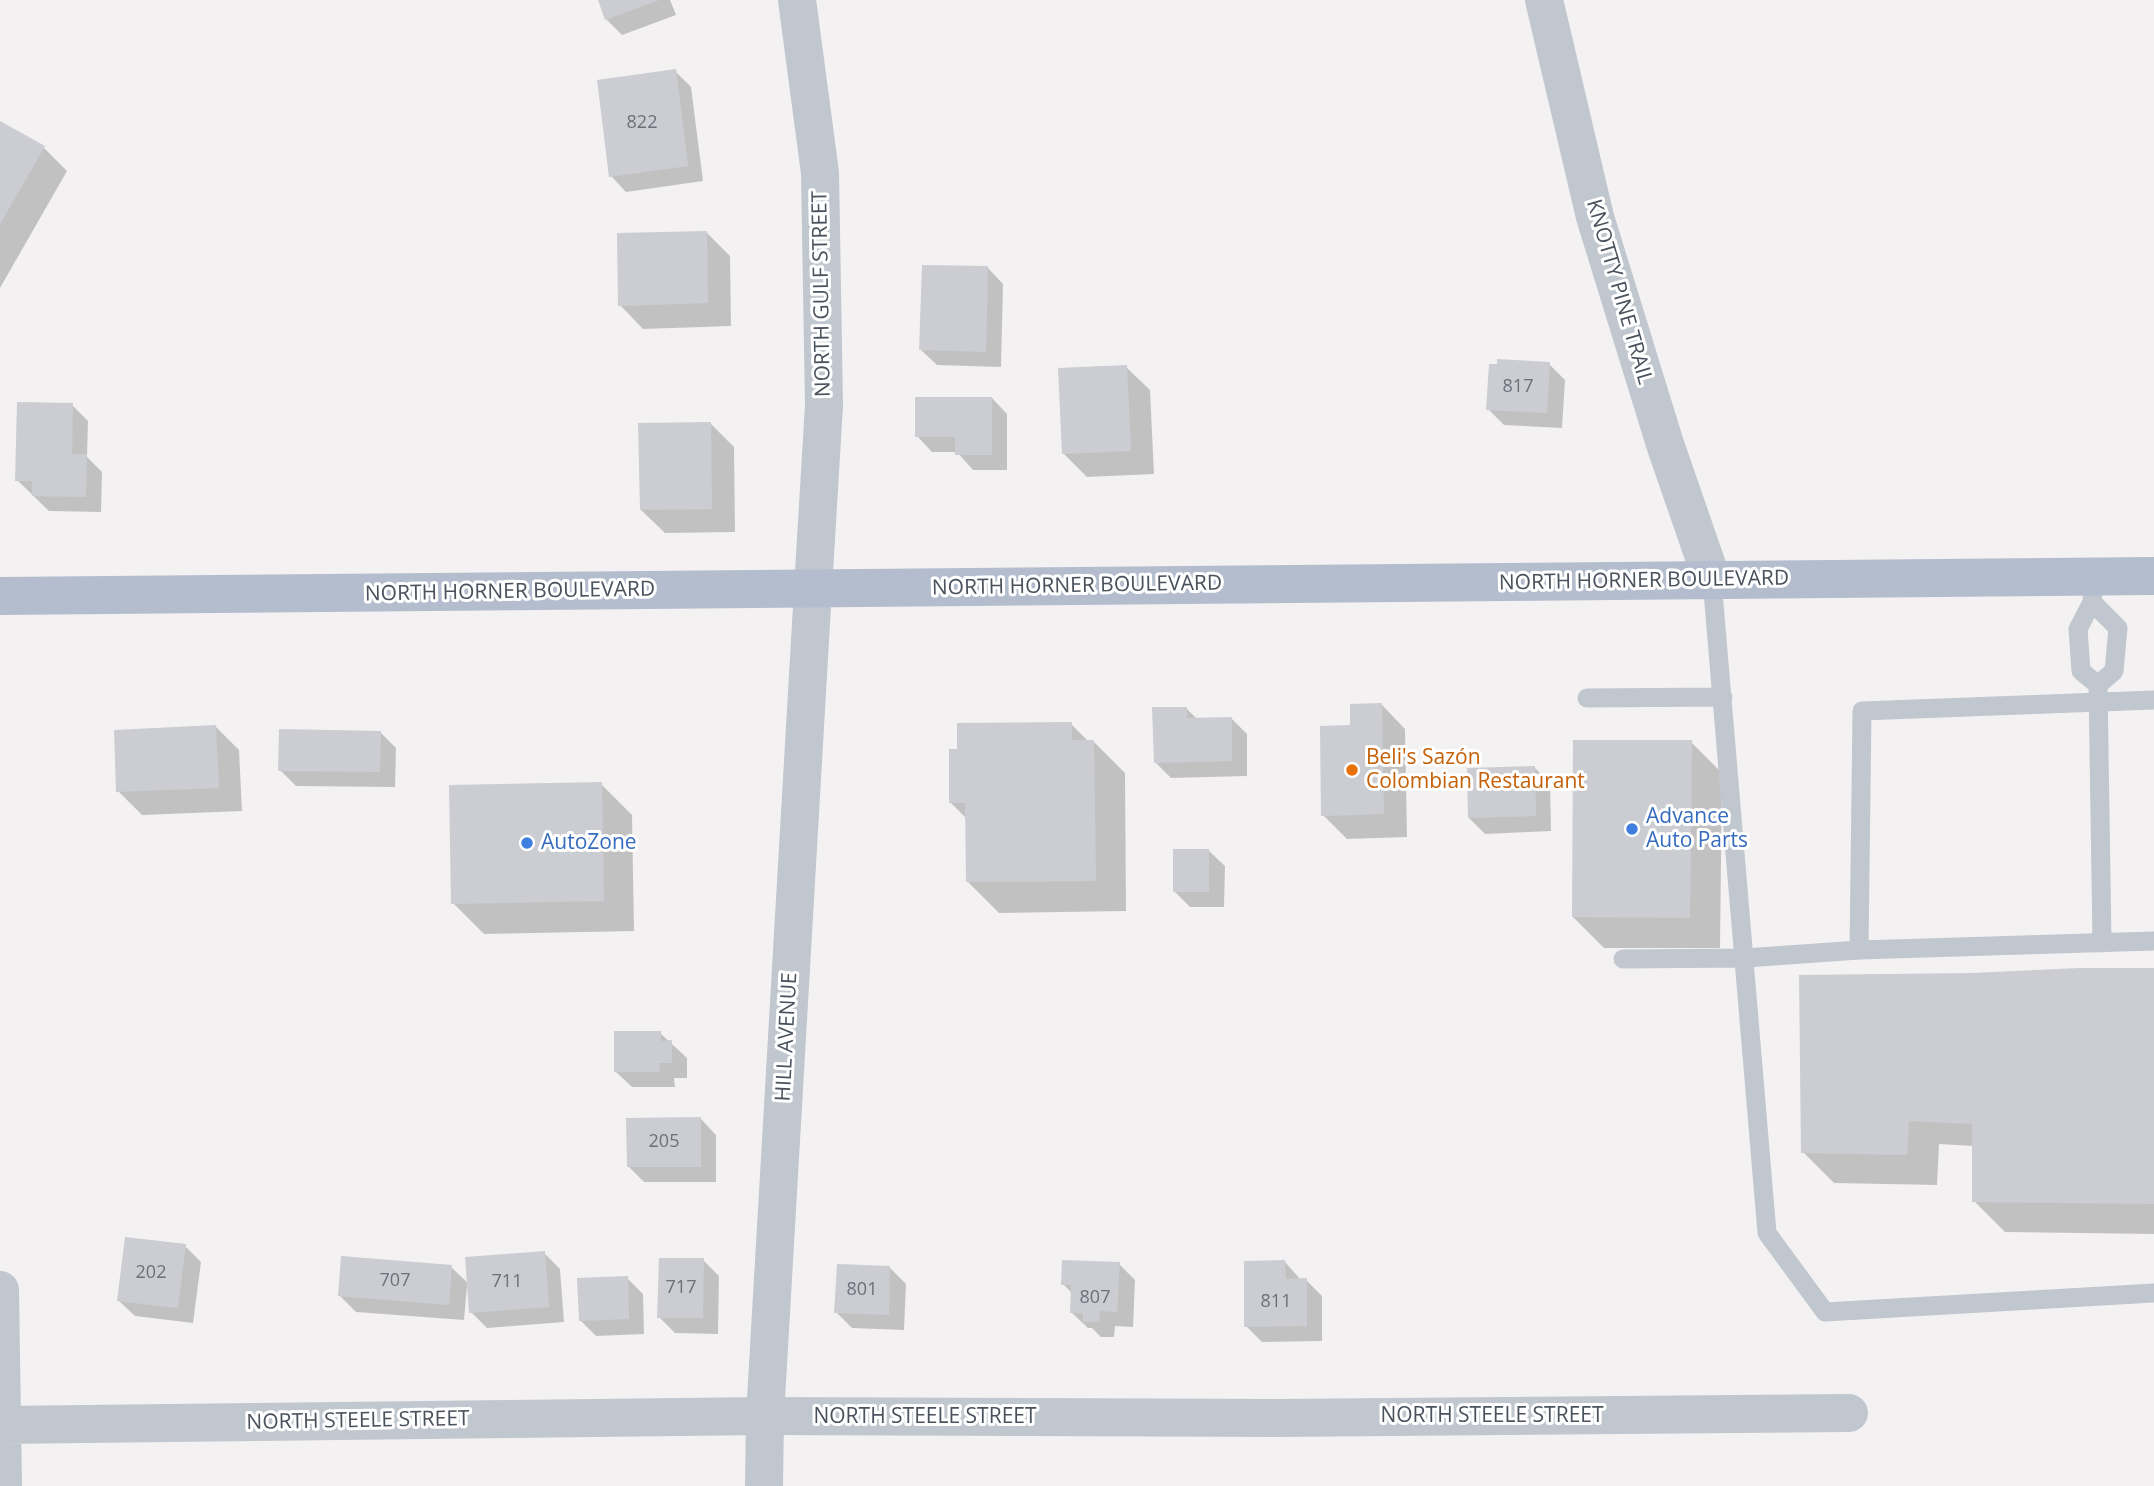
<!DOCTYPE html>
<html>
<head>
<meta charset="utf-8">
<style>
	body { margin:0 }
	canvas { display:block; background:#f3f1f1 }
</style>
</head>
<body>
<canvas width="2154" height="1486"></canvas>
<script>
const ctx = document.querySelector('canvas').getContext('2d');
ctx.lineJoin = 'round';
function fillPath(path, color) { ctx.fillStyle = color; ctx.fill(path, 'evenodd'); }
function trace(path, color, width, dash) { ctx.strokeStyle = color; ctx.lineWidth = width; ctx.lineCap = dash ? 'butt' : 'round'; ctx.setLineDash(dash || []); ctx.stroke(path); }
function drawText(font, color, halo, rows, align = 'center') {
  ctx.font = font + ' "Open Sans",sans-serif'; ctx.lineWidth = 6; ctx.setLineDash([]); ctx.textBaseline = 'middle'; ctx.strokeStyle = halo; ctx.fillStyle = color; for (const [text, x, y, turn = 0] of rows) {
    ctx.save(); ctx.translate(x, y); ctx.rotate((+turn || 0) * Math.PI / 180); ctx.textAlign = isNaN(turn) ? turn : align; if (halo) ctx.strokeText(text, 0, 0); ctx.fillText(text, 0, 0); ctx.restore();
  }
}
fillPath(new Path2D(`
	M 600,0 L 670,0 L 676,15 L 622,35 L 606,19 Z
	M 675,71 L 691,87 L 703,181 L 626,192 L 611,176 Z
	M 0,123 L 44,148 L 67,171 L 0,288 Z
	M 707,233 L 730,256 L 731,326 L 643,329 L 620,305 Z
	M 988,268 L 1003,284 L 1001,367 L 937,365 L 921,350 Z
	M 1549,364 L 1565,380 L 1562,428 L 1504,425 L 1488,409 Z
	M 1126,367 L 1150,390 L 1154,474 L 1087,477 L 1063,453 Z
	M 992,398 L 1007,414 L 1007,470 L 973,470 L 957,452 L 932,452 L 917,436 Z
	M 72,405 L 88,421 L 87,457 L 102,472 L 101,512 L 49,511 L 17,480 Z
	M 710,423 L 734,447 L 735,532 L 665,533 L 641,510 Z
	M 1382,705 L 1405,729 L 1407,837 L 1347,839 L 1323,815 L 1351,727 Z
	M 1186,708 L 1197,719 L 1231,718 L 1247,734 L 1247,776 L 1171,778 L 1155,762 Z
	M 1071,724 L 1089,742 L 1094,742 L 1125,773 L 1126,911 L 999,913 L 968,882 L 967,819 L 951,803 Z
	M 216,727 L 239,750 L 242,811 L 142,815 L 118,791 Z
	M 380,732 L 396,748 L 395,787 L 296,786 L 280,770 Z
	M 1691,742 L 1722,773 L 1720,948 L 1604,948 L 1573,917 Z
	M 1534,767 L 1550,783 L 1551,831 L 1485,834 L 1469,818 Z
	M 601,784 L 632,815 L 634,931 L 484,934 L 453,903 Z
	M 1209,851 L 1225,866 L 1224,907 L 1190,907 L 1174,891 Z
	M 2154,970 L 2154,1234 L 2005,1232 L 1974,1201 L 1973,1146 L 1939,1144 L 1937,1185 L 1834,1183 L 1803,1152 Z
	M 660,1033 L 687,1058 L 687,1078 L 674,1078 L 675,1087 L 632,1087 L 616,1072 Z
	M 701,1119 L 716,1135 L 716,1182 L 644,1182 L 628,1166 Z
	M 185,1246 L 201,1262 L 193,1323 L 135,1316 L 119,1301 Z
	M 544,1253 L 560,1269 L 564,1322 L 487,1328 L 471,1312 L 469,1286 L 467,1286 L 464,1320 L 356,1312 L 340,1296 L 451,1267 L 469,1284 Z
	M 703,1260 L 719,1276 L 718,1334 L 675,1333 L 659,1317 Z
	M 1285,1262 L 1301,1280 L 1306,1280 L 1322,1296 L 1322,1341 L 1262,1342 L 1246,1326 Z
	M 1119,1264 L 1135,1280 L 1133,1327 L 1115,1326 L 1114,1337 L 1101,1337 L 1092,1328 L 1088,1328 L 1072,1313 L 1073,1294 L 1063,1284 Z
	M 890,1268 L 906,1284 L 904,1330 L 852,1328 L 836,1312 Z
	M 627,1278 L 643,1294 L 644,1334 L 596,1336 L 580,1320 Z`), '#0003');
fillPath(new Path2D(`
	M 598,0 L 659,0 L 605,20 Z
	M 676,69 L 688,166 L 609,177 L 597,80 Z
	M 0,121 L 45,146 L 0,224 Z
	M 707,231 L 708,303 L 618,306 L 617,233 Z
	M 922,265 L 988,266 L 986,352 L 919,350 Z
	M 1497,359 L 1550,362 L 1547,413 L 1486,410 L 1489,364 L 1497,364 Z
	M 1127,365 L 1131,451 L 1062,454 L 1058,368 Z
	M 915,397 L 992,397 L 992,455 L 955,455 L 955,437 L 915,437 Z
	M 17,402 L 73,403 L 72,454 L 87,454 L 86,497 L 32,496 L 32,481 L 15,481 Z
	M 711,422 L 712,509 L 640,510 L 638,423 Z
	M 1382,703 L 1384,814 L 1321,816 L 1320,726 L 1350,725 L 1350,704 Z
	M 1152,707 L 1187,707 L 1187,718 L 1232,717 L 1232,761 L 1154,763 Z
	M 1072,722 L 1072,740 L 1094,740 L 1096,881 L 966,882 L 965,803 L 949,803 L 949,749 L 957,749 L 957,723 Z
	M 216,725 L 219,788 L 116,792 L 114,730 Z
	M 279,729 L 381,731 L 380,772 L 278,771 Z
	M 1573,740 L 1692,740 L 1690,918 L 1572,917 Z
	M 1535,766 L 1536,816 L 1468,818 L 1467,768 Z
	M 602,782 L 604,901 L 451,904 L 449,785 Z
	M 1173,849 L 1209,849 L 1209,892 L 1173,892 Z
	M 2079,968 L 2154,968 L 2154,1204 L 1972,1202 L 1972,1124 L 1909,1121 L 1907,1155 L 1801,1153 L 1799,975 L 1971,973 Z
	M 614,1031 L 661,1031 L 661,1041 L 672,1040 L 672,1063 L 659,1063 L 660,1072 L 614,1072 Z
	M 701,1117 L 701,1167 L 627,1167 L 626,1118 Z
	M 125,1237 L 186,1244 L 178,1308 L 117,1301 Z
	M 545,1251 L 549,1307 L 469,1313 L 465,1257 Z
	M 341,1256 L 452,1265 L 449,1305 L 338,1296 Z
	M 659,1258 L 704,1258 L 703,1318 L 657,1318 Z
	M 1062,1260 L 1120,1262 L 1117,1312 L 1100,1311 L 1099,1322 L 1083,1322 L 1083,1313 L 1070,1313 L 1071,1285 L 1061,1285 Z
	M 1285,1260 L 1286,1279 L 1307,1278 L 1307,1326 L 1244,1327 L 1244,1261 Z
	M 837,1264 L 890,1266 L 889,1315 L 834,1313 Z
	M 628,1276 L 629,1319 L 579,1321 L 577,1278 Z`), '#cbcdd3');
trace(new Path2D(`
	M 1712,580 L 1767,1233 L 1825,1312 L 2154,1293
	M 2092,602 L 2118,628 L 2114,671 L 2098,685 L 2081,671 L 2078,629 L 2092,602 L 2094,576
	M 2098,685 L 2102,943
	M 1587,698 L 1723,697
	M 2154,700 L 1862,711 L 1859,950 L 2154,941
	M 1623,959 L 1745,958 L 1859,950`), '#c0c7ce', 19);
trace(new Path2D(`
	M 797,0 L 820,173 L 824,405 L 813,589
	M 1544,0 L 1595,217 L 1665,444 L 1712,580
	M 0,1290 L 3,1486
	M 0,1425 L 765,1416 L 1278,1418 L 1849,1413`), '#c0c7ce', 38);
trace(new Path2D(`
	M 764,1486 L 765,1416 L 813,589`), '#c0c7ce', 38);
trace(new Path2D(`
	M 0,596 L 2154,576`), '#b4bdcd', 38);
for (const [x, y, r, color] of [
	[1352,770,7,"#e8710a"],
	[1632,829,7,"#3f7fe0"],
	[527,843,7,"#3f7fe0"]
]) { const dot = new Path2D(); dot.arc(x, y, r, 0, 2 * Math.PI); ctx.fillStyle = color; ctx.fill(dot); trace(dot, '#fff', 2.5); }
drawText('18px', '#6a717a', null, [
	["822",642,123],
	["817",1518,387],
	["205",664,1142],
	["202",151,1273],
	["707",395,1281],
	["711",507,1282],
	["717",681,1288],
	["801",862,1290],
	["807",1095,1298],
	["811",1276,1302]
]);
drawText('21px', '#4a525d', '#fff', [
	["KNOTTY PINE TRAIL",1619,292,74],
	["NORTH GULF STREET",822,294,-91],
	["NORTH HORNER BOULEVARD",1644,581,-1],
	["NORTH HORNER BOULEVARD",1077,586,-1],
	["NORTH HORNER BOULEVARD",510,592,-1],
	["HILL AVENUE",787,1037,-87],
	["NORTH STEELE STREET",1492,1416],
	["NORTH STEELE STREET",925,1417],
	["NORTH STEELE STREET",358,1421,-1]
]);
drawText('21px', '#c56008', '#fff', [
	["Beli's Sazón",1366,758],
	["Colombian Restaurant",1366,782]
], 'left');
drawText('21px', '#366cbe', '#fff', [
	["Advance",1646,817],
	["Auto Parts",1646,841],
	["AutoZone",541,843]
], 'left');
</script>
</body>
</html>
